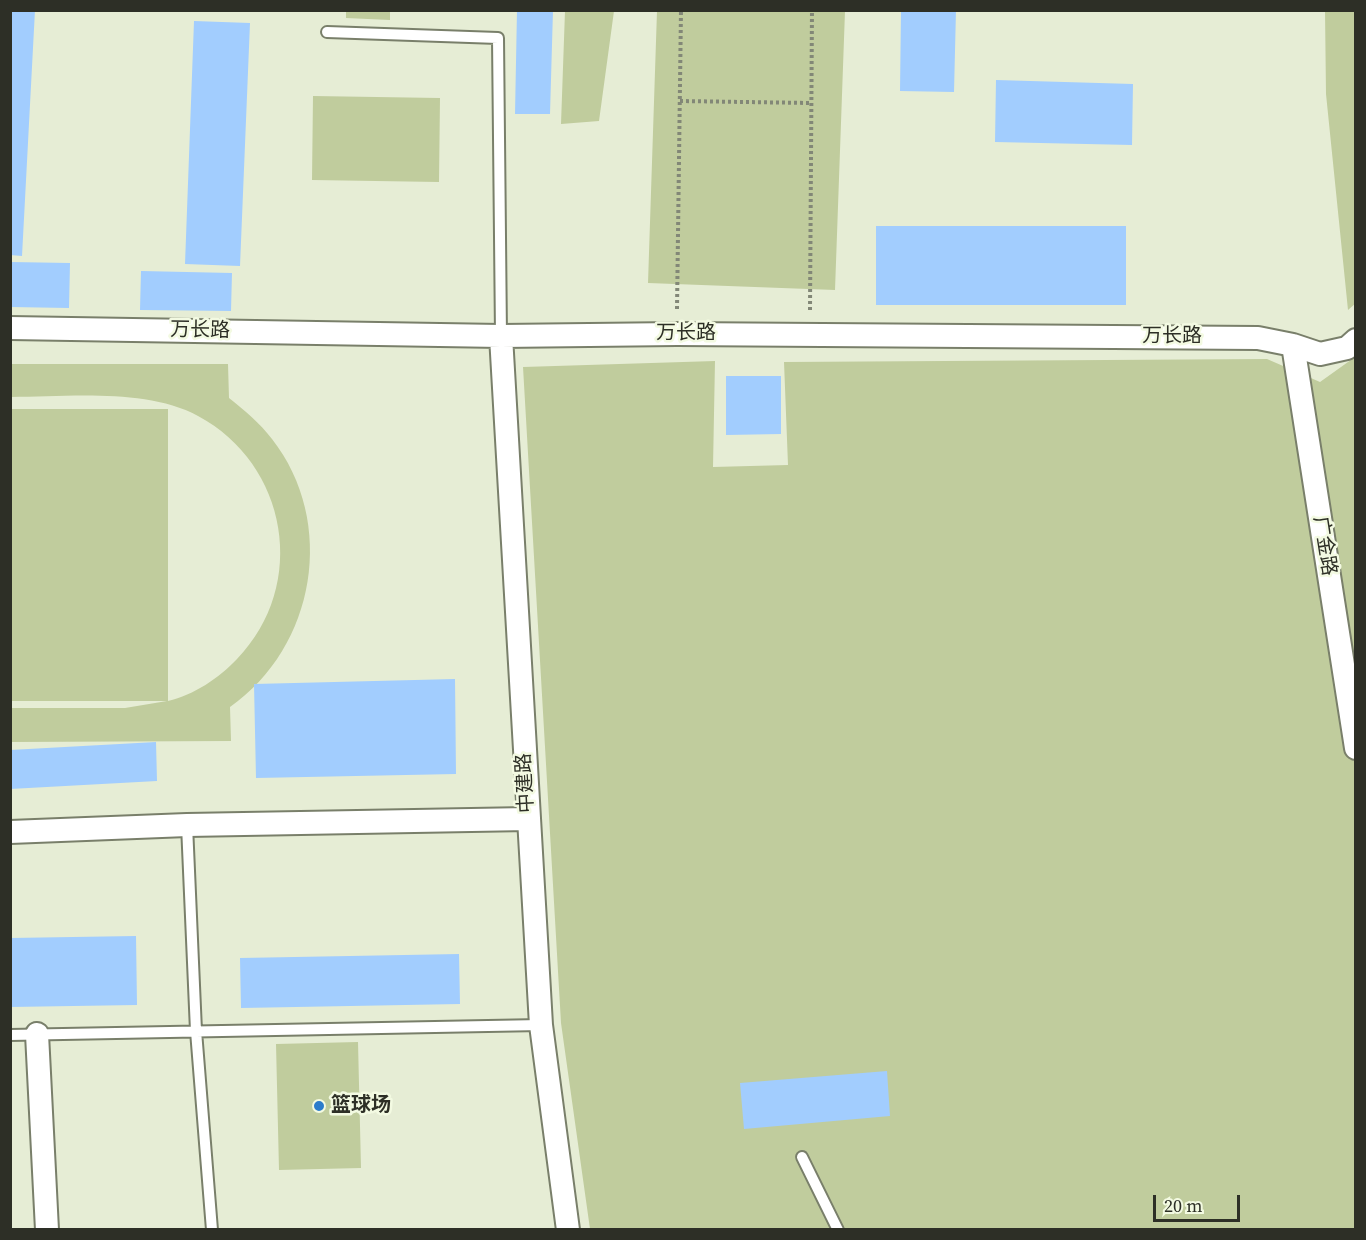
<!DOCTYPE html>
<html>
<head>
<meta charset="utf-8">
<style>
	body { margin:0 }
	#map { position:relative; width:1366px; height:1240px; overflow:hidden; background:#e6edd5; font-family:"Source Serif 4",serif }
	canvas { display:block }
	.frame { position:absolute; inset:0; border:12px solid #2d2f26; pointer-events:none }
	.scale { position:absolute; left:1153px; top:1195px; width:87px; height:27px; box-sizing:border-box; border:3px solid #2d2f26; border-top:0; padding-left:8px; font-size:18px; line-height:21px; white-space:nowrap; color:#2d2f26; -webkit-text-stroke:4px #f3fae2; paint-order:stroke }
</style>
</head>
<body>
<div id="map">
<canvas width="1366" height="1240"></canvas>
<div class="frame"></div>
<div class="scale">20 m</div>
</div>
<script>
const ctx = document.querySelector('canvas').getContext('2d');
ctx.lineJoin = 'round';
function fillPath(path, color) { ctx.fillStyle = color; ctx.fill(path, 'evenodd'); }
function trace(path, color, width, dash) { ctx.strokeStyle = color; ctx.lineWidth = width; ctx.lineCap = dash ? 'butt' : 'round'; ctx.setLineDash(dash || []); ctx.stroke(path); }
function drawText(font, color, halo, rows, align = 'center') {
  ctx.font = font + ' "Source Serif 4","Noto Sans SC",serif'; ctx.lineWidth = 5; ctx.setLineDash([]); ctx.textBaseline = 'middle'; ctx.strokeStyle = halo; ctx.fillStyle = color; for (const [text, x, y, turn = 0] of rows) {
    ctx.save(); ctx.translate(x, y); ctx.rotate((+turn || 0) * Math.PI / 180); ctx.textAlign = isNaN(turn) ? turn : align; if (halo) ctx.strokeText(text, 0, 0); ctx.fillText(text, 0, 0); ctx.restore();
  }
}
fillPath(new Path2D(`
	M 346,11 L 390,11 L 390,20 L 346,18 Z
	M 565,11 L 614,11 L 599,121 L 561,124 Z
	M 657,11 L 845,11 L 835,290 L 648,283 Z
	M 1325,11 L 1355,11 L 1356,303 L 1348,310 L 1326,94 Z
	M 313,96 L 440,98 L 439,182 L 312,180 Z
	M 1355,357 L 1355,1229 L 590,1229 L 561,1023 L 523,367 L 715,361 L 713,467 L 788,465 L 784,362 L 1267,359 L 1320,382 Z
	M 11,364 L 228,364 L 229,398 C 244,410 260,423 272,439 C 337,522 316,647 230,707 L 231,741 L 11,742 L 10,708 L 125,708 L 167,701 L 11,701 L 11,409 L 168,409 L 168,701 C 194,695 219,678 237,659 C 309,585 288,464 198,416 C 146,388 68,397 11,397 Z
	M 358,1042 L 361,1168 L 279,1170 L 276,1044 Z`), '#c0cc9d');
fillPath(new Path2D(`
	M 10,10 L 35,10 L 22,256 L 10,255 Z
	M 517,10 L 553,10 L 550,114 L 515,114 Z
	M 901,10 L 956,10 L 954,92 L 900,91 Z
	M 194,21 L 250,23 L 240,266 L 185,264 Z
	M 996,80 L 1133,84 L 1132,145 L 995,142 Z
	M 876,226 L 1126,226 L 1126,305 L 876,305 Z
	M 10,262 L 70,263 L 69,308 L 10,307 Z
	M 141,271 L 232,273 L 231,311 L 140,310 Z
	M 726,376 L 781,376 L 781,434 L 726,435 Z
	M 455,679 L 456,774 L 256,778 L 254,684 Z
	M 156,742 L 157,781 L 10,789 L 10,750 Z
	M 136,936 L 137,1005 L 10,1007 L 10,938 Z
	M 459,954 L 460,1004 L 241,1008 L 240,958 Z
	M 887,1071 L 890,1116 L 744,1129 L 740,1083 Z`), '#a2cdfe');
const lane = new Path2D(`
	M 327,32 L 498,38 L 501,336
	M 187,825 L 196,1031 L 212,1230
	M 10,1035 L 541,1025
	M 802,1157 L 838,1230`);
const street = new Path2D(`
	M 10,328 L 501,336 L 677,334 L 1258,338 L 1293,345 L 1320,354 L 1347,348 L 1356,340
	M 501,336 L 541,1025 L 568,1230
	M 1293,345 L 1356,748
	M 10,832 L 187,825 L 528,819
	M 37,1034 L 47,1230`);
trace(lane, '#797f6a', 14);
trace(street, '#797f6a', 26);
trace(new Path2D(`
	M 680,101 L 810,103
	M 677,309 L 681,10
	M 810,310 L 812,10`), '#828777', 4, [3, 3]);
trace(lane, '#fff', 10);
trace(street, '#fff', 22);
for (const [x, y, r, color] of [
	[319,1106,6,"#2c7ccb"]
]) { const dot = new Path2D(); dot.arc(x, y, r, 0, 2 * Math.PI); ctx.fillStyle = color; ctx.fill(dot); trace(dot, '#f3fae2', 2); }
drawText('20px', '#2d2f26', '#f3fae2', [
	["万长路",200,331,1],
	["万长路",686,334],
	["万长路",1172,337],
	["广金路",1324,546,81],
	["中建路",526,783,-93]
]);
drawText('bold 20px', '#2d2f26', '#f3fae2', [
	["篮球场",331,1106]
], 'left');
</script>
</body>
</html>
